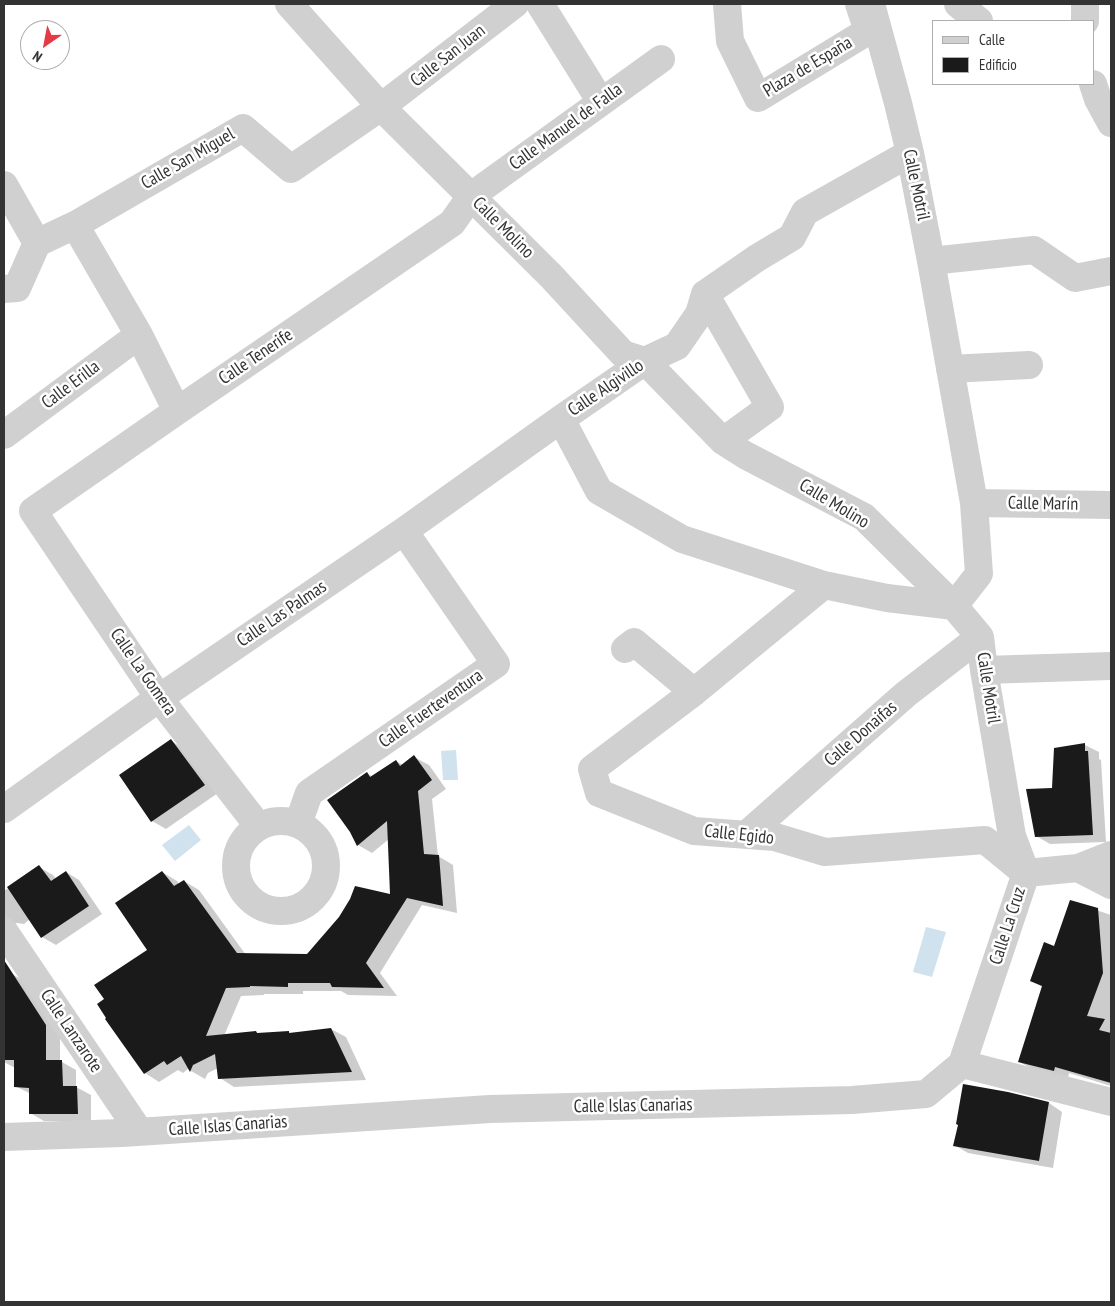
<!DOCTYPE html>
<html>
<head>
<meta charset="utf-8">
<style>
	body { margin:0 }
	#map { position:relative; width:1115px; height:1306px; overflow:hidden; background:#fff; font-family:"PT Sans Narrow",sans-serif }
	canvas { display:block }
	.frame { position:absolute; inset:0; border:5px solid #333; pointer-events:none }
	.legend { position:absolute; left:932px; top:20px; width:162px; height:65px; box-sizing:border-box; background:#fff; border:1px solid #adadad; margin:0; padding:6px 9px; list-style:none; font-size:15px; color:#333 }
	.legend li { display:flex; align-items:center; gap:10px; height:25px }
	.legend b { width:25px; border:1px solid #adadad }
	.north { position:absolute; left:20px; top:20px; width:50px; height:50px; box-sizing:border-box; background:#fff; border:1px solid #adadad; border-radius:50%; rotate:213deg; font-size:14px; font-weight:700; line-height:20px; text-align:center; color:#333 }
	.north::after { content:''; display:block; margin:auto; width:18px; height:22px; background:#e63946; clip-path:polygon(50% 0,100% 100%,50% 72%,0 100%) }
</style>
</head>
<body>
<div id="map">
<canvas width="1115" height="1306"></canvas>
<div class="frame"></div>
<ul class="legend">
<li><b style="height:6px;background:#d0d0d0"></b>Calle</li>
<li><b style="height:14px;background:#1a1a1a"></b>Edificio</li>
</ul>
<div class="north">N</div>
</div>
<script>
const ctx = document.querySelector('canvas').getContext('2d');
ctx.lineJoin = 'round';
function fillPath(path, color) { ctx.fillStyle = color; ctx.fill(path, 'evenodd'); }
function trace(path, color, width, dash) { ctx.strokeStyle = color; ctx.lineWidth = width; ctx.lineCap = dash ? 'butt' : 'round'; ctx.setLineDash(dash || []); ctx.stroke(path); }
function drawText(font, color, halo, rows, align = 'center') {
  ctx.font = font + ' "PT Sans Narrow",sans-serif'; ctx.lineWidth = 5; ctx.setLineDash([]); ctx.textBaseline = 'middle'; ctx.strokeStyle = halo; ctx.fillStyle = color; for (const [text, x, y, turn = 0] of rows) {
    ctx.save(); ctx.translate(x, y); ctx.rotate((+turn || 0) * Math.PI / 180); ctx.textAlign = isNaN(turn) ? turn : align; if (halo) ctx.strokeText(text, 0, 0); ctx.fillText(text, 0, 0); ctx.restore();
  }
}
fillPath(new Path2D(`
	M 456,750 L 458,780 L 443,780 L 441,751 Z
	M 189,825 L 201,840 L 175,861 L 162,845 Z
	M 926,927 L 946,932 L 932,977 L 913,972 Z`), '#cfe2ee');
fillPath(new Path2D(`
	M 171,741 L 185,749 L 218,793 L 166,829 L 152,821 L 121,775 Z
	M 1085,745 L 1099,752 L 1099,759 L 1101,760 L 1106,842 L 1050,844 L 1036,836 L 1053,789 L 1056,749 Z
	M 414,757 L 429,765 L 446,789 L 432,799 L 438,856 L 453,865 L 457,913 L 422,905 L 380,973 L 397,996 L 348,995 L 341,991 L 303,991 L 303,994 L 264,994 L 264,995 L 241,996 L 224,1036 L 256,1032 L 259,1034 L 288,1032 L 291,1033 L 331,1029 L 346,1037 L 366,1080 L 234,1087 L 220,1078 L 218,1068 L 208,1073 L 205,1079 L 191,1071 L 189,1068 L 183,1073 L 178,1070 L 159,1082 L 145,1073 L 106,999 L 149,950 L 162,872 L 177,881 L 179,884 L 184,881 L 199,890 L 246,955 L 307,955 L 391,895 L 389,839 L 372,853 L 358,845 L 367,773 L 373,777 L 396,761 L 403,765 Z
	M 39,867 L 53,875 L 56,879 L 66,872 L 79,880 L 102,914 L 56,945 L 42,937 L 30,919 L 24,924 L 17,923 L 10,925 L 4,932 L 4,891 Z
	M 1070,901 L 1111,915 L 1111,1086 L 1069,1073 L 1068,1078 L 1033,1069 L 1019,1062 L 1043,987 L 1031,981 L 1055,948 Z
	M 12,974 L 26,982 L 60,1034 L 60,1062 L 62,1062 L 76,1070 L 76,1087 L 91,1095 L 91,1121 L 44,1121 L 30,1113 L 31,1094 L 15,1086 L 15,1068 L 4,1062 L 4,979 Z
	M 1049,1103 L 1062,1112 L 1053,1168 L 968,1153 L 954,1145 L 959,1125 Z`), '#0003');
fillPath(new Path2D(`
	M 171,739 L 205,785 L 151,822 L 119,775 Z
	M 1085,743 L 1085,751 L 1088,751 L 1093,835 L 1035,837 L 1026,789 L 1052,788 L 1054,748 Z
	M 414,755 L 432,780 L 418,791 L 424,854 L 439,855 L 443,906 L 407,898 L 366,963 L 384,988 L 332,987 L 330,983 L 288,983 L 288,987 L 250,986 L 250,987 L 226,988 L 206,1036 L 256,1031 L 257,1033 L 289,1031 L 289,1033 L 331,1028 L 352,1072 L 218,1079 L 215,1054 L 193,1065 L 190,1072 L 181,1056 L 167,1065 L 164,1061 L 144,1074 L 105,1019 L 106,1018 L 97,1004 L 104,999 L 94,985 L 147,950 L 115,903 L 162,871 L 174,886 L 184,880 L 237,953 L 307,954 L 339,917 L 350,899 L 355,886 L 390,894 L 387,821 L 357,846 L 350,832 L 327,800 L 367,772 L 370,777 L 396,760 L 400,766 Z
	M 39,865 L 51,881 L 66,871 L 89,906 L 41,938 L 7,887 Z
	M 1070,900 L 1098,908 L 1103,973 L 1087,1016 L 1105,1019 L 1099,1030 L 1111,1033 L 1111,1083 L 1055,1067 L 1054,1071 L 1018,1062 L 1042,986 L 1030,981 L 1044,942 L 1054,946 Z
	M 4,960 L 46,1025 L 46,1060 L 62,1060 L 63,1086 L 77,1086 L 78,1114 L 29,1114 L 29,1088 L 14,1087 L 14,1060 L 4,1060 Z
	M 963,1084 L 1008,1092 L 1049,1102 L 1039,1161 L 953,1146 L 958,1125 L 956,1124 Z`), '#1a1a1a');
trace(new Path2D(`
	M 289,4 L 381,107 L 551,276 L 623,354 L 645,361 L 723,441 L 745,455 L 864,517 L 954,606 L 980,637 L 984,670 L 1012,836 L 1026,873
	M 540,4 L 601,102
	M 727,4 L 730,41 L 758,98 L 868,31 L 859,4
	M 871,4 L 898,103 L 910,153 L 931,261 L 974,503 L 979,574 L 954,606
	M 958,4 L 979,21
	M 1085,21 L 1085,4
	M 1093,84 L 1098,99 L 1111,123
	M 4,185 L 37,243
	M 931,261 L 1034,250 L 1075,278 L 1111,271
	M 4,289 L 17,288 L 37,243 L 75,225 L 243,128 L 291,169 L 381,107 L 515,4
	M 705,294 L 770,407 L 723,441
	M 139,335 L 177,411
	M 950,369 L 1029,365
	M 561,419 L 599,491 L 682,539 L 824,585 L 887,598 L 954,606
	M 4,435 L 139,335 L 75,225
	M 974,503 L 1111,505
	M 824,585 L 694,692 L 592,769 L 599,793 L 694,831 L 775,837 L 825,852 L 985,840 L 1024,872
	M 625,649 L 634,642 L 694,692
	M 984,670 L 1111,666
	M 4,809 L 159,698 L 404,531 L 561,419 L 645,361 L 677,346 L 699,314 L 705,294 L 757,258 L 792,237 L 805,212 L 910,153
	M236 866a45 45 0 1 1 90 0a45 45 0 1 1-90 0Z
	M 298,824 L 309,793 L 496,664 L 404,531
	M 259,827 L 159,698 L 33,511 L 177,411 L 452,223 L 471,196 L 661,59
	M 746,835 L 906,694 L 980,637
	M 1078,868 L 1111,855
	M 1026,873 L 1078,868 L 1111,885
	M 4,931 L 139,1131
	M 962,1064 L 1026,873
	M 962,1064 L 1111,1102
	M 4,1137 L 122,1133 L 490,1109 L 852,1100 L 926,1094 L 962,1064`), '#d0d0d0', 28);
drawText('18px', '#333', '#fff', [
	["Calle San Juan",448,56,-38],
	["Plaza de España",808,67,-31],
	["Calle Manuel de Falla",566,127,-36],
	["Calle San Miguel",188,159,-30],
	["Calle Motril",916,185,78],
	["Calle Molino",503,228,45],
	["Calle Tenerife",256,357,-34],
	["Calle Erilla",71,385,-37],
	["Calle Algivillo",606,388,-34],
	["Calle Molino",834,504,31],
	["Calle Marín",1043,504,1],
	["Calle Las Palmas",282,614,-34],
	["Calle La Gomera",143,672,55],
	["Calle Motril",988,688,81],
	["Calle Fuerteventura",431,709,-35],
	["Calle Donaifas",861,734,-41],
	["Calle Egido",739,835,6],
	["Calle La Cruz",1008,926,-72],
	["Calle Lanzarote",71,1031,56],
	["Calle Islas Canarias",633,1106,-1],
	["Calle Islas Canarias",228,1126,-4]
]);
</script>
</body>
</html>
